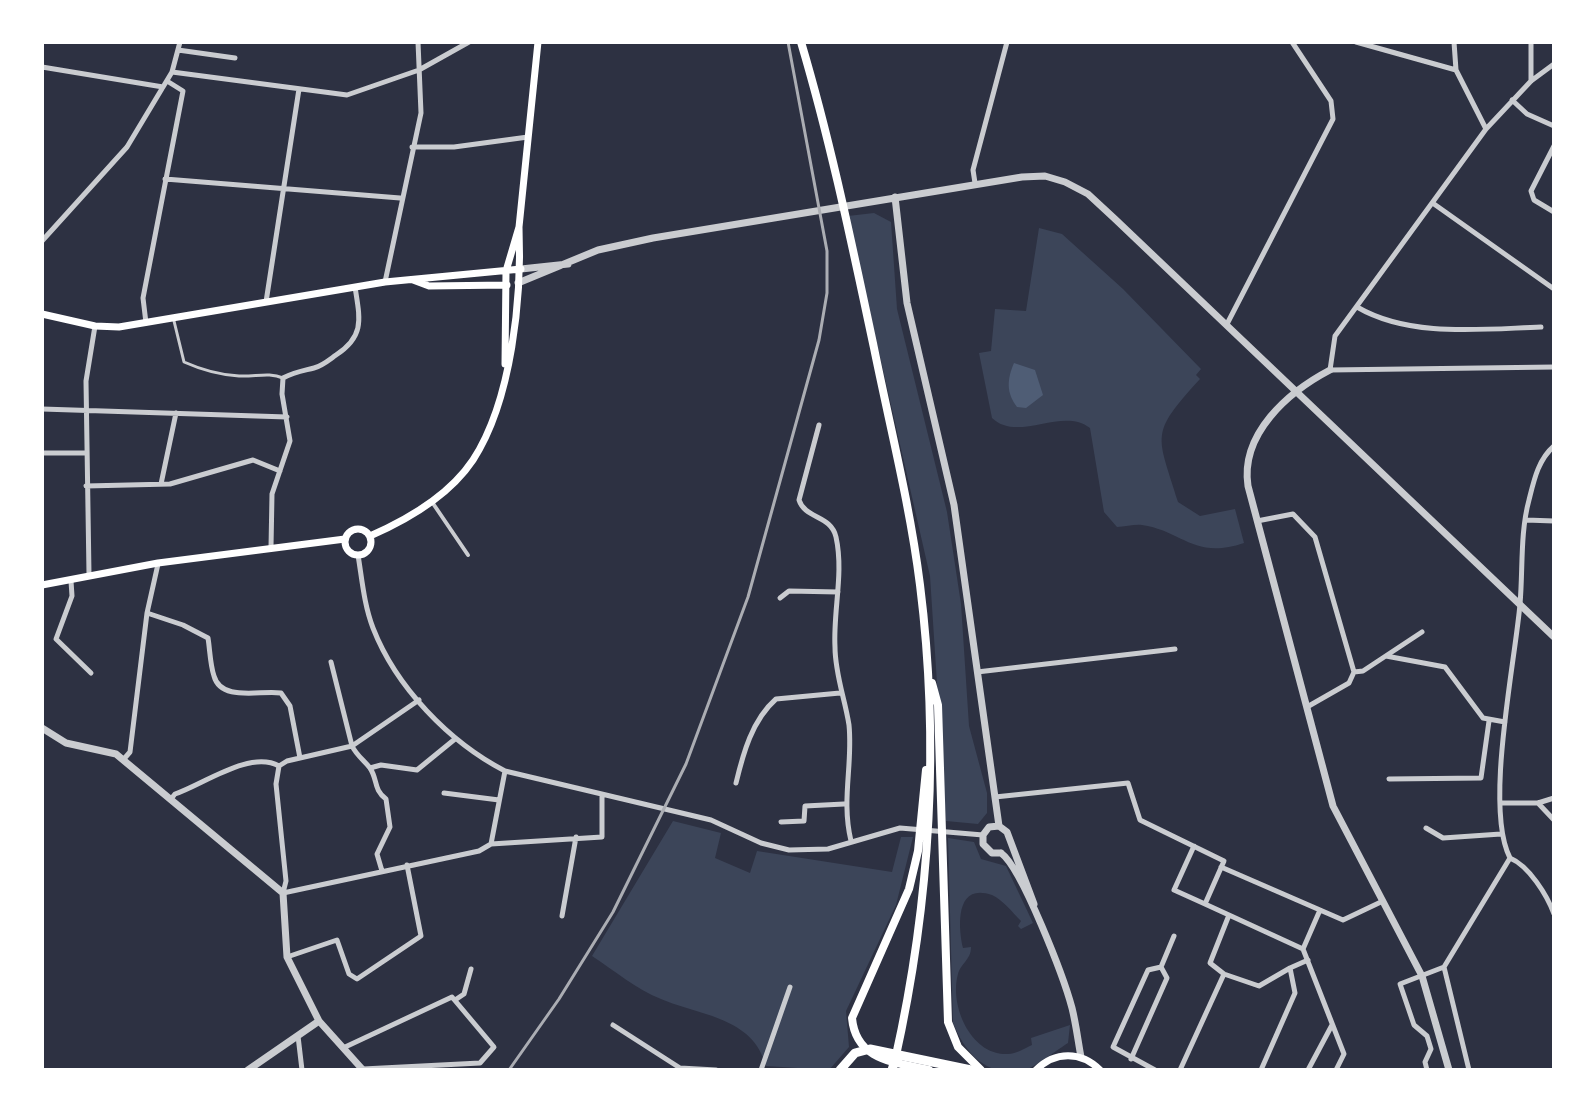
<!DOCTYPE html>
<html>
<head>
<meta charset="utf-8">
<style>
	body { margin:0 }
	#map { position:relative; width:1596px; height:1112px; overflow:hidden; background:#2d3142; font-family:"Noto Sans",sans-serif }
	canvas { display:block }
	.frame { position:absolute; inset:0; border:44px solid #fff; pointer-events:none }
</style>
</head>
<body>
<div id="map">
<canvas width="1596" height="1112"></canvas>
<div class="frame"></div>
</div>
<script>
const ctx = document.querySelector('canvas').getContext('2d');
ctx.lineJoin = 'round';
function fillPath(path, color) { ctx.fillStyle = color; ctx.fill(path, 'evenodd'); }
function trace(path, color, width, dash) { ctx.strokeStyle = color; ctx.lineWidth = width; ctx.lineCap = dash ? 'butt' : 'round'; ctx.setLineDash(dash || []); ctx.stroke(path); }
fillPath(new Path2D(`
	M 874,213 L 891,222 L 897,309 L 947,512 L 961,604 L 969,726 L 987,793 L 987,813 L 978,824 L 946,821 L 930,576 L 848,216 Z
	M 1039,228 L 1062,234 L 1123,289 L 1201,369 L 1196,375 L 1200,379 C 1149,435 1157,433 1178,502 L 1200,516 L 1235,509 L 1244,543 C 1194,560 1183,531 1142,525 C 1135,524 1125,527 1117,527 L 1104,512 L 1090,428 C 1062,406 1018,443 992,418 L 979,353 L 991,351 L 995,309 L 1026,311 Z
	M 673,821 L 721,833 L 715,858 L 750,873 L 757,851 L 892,872 L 901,837 L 913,837 L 896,905 L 846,1011 L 849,1047 L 829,1070 L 766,1066 C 753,1017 701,1016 661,999 C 636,989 615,971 592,956 Z
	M 948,838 L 974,842 L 981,859 L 1006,866 L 1033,923 L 1021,929 L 1018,926 L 1021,921 C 1013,913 1002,899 992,895 C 955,882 958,927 963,948 L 971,947 C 971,960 961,963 958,974 C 949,1005 971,1056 1008,1054 C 1016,1054 1025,1048 1032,1045 L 1031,1038 L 1070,1025 L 1068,1043 C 1060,1048 1033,1068 1025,1070 C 988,1078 966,1055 953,1023 Z`), '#3c4559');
fillPath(new Path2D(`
	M 1014,363 L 1035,370 L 1043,395 L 1026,408 L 1017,407 C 1006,393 1007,379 1014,363 Z`), '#4f5d75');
trace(new Path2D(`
	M 174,321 L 184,362 C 202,370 220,375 239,376 C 255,377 269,372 283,378`), '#caccd0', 3);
trace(new Path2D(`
	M 432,502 L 468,555`), '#caccd0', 4);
trace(new Path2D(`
	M 1356,42 L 1456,70
	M 1454,42 L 1456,70 L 1486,129
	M 1531,42 L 1531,81
	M 178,50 L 235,58
	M 1554,64 L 1531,81 L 1486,129 L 1335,336 L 1330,370 L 1554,367
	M 42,67 L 163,87
	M 172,72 L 347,95 L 419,70 L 469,42
	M 1512,100 L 1527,114 L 1554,126
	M 1554,146 L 1531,191 L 1534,200 L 1554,212
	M 412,147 L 454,147 L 528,137
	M 165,179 L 400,198
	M 975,183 L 973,170 L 1007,42
	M 1434,204 L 1554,289
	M 42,241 L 127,147 L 172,72 L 180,42
	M 385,282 L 421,113 L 418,42
	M 266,302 L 299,89
	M 1357,307 C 1410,338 1482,329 1541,327
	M 146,323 L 143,298 L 183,91 L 167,81
	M 1227,324 L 1333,119 L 1331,101 L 1292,42
	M 42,409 L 287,417
	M 819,425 L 799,500 C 805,519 831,515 836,537 C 844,573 833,611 835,647 C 835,674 845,699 849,725 C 853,765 841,799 851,841
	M 1554,446 C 1538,460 1534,480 1529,500 C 1520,533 1523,570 1520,604 C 1515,663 1484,808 1510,858 C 1529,866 1547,895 1554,914
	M 42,453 L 86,453
	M 161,484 L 176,413
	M 86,486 L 170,484 L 253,460 L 280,471
	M 1526,520 L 1554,521
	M 1257,521 L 1293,514 L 1315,537 L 1354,672
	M 271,547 L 272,494 L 290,441 L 282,394 L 283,378 C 294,372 302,371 314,368 C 322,366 329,360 336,355 C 365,336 360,319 355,287
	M 358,555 C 362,579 364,605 373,628 C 396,687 449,742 505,771 L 711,820 L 761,843 L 789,850 L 828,849 L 900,828 L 983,835
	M 89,574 L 86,381 L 95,326
	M 71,581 L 72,596 L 56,639 L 91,673
	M 780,598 L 789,591 L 838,592
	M 147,613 L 183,625 L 208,638 C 210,650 210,664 214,676 C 221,702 260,690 281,693 L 290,706 L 300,758
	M 1386,656 L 1445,667 L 1483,718 L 1505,722
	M 331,662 L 352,746 C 357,756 364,760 370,768 C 378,780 373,789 386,799 L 390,827 L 377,854 L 382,871
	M 977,672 L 1175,649
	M 1307,707 L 1349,683 L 1354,672 L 1363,671 L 1422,632
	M 123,760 L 130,752 L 147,613 L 158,564
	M 279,766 L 276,784 L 286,881 L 283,893 L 479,851 L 491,844 L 505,771
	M 279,766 L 287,761 L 352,746 L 419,700
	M 370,768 L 381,765 L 417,770 L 455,739
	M 1389,779 L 1481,778 L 1489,721
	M 736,783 C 743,754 752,720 776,699 L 840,693
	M 444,793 L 499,800
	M 995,797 L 1128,783 L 1140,820 L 1224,861 L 1205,904 L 1303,949 L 1344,1054 L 1336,1070
	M 171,799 L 175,794 C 204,784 250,750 279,766
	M 1501,803 L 1538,803 L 1554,798
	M 1538,803 L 1554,820
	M 781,822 L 804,821 L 805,806 L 844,804
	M 1426,828 L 1443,838 L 1501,834
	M 491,844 L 602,837 L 602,794
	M 1194,846 L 1174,890 L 1205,904
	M 1221,867 L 1320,910 L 1303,949
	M 1320,910 L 1343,920 L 1383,901
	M 562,916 L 576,837
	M 287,957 L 337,940 L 349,974 L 357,979 L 421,936 L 407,865
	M 1444,967 L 1469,1070
	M 1224,974 L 1210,963 L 1229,915
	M 455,1000 L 464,994 L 471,969
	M 613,1025 L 680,1068 L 716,1070
	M 298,1036 L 302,1070
	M 343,1048 L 452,997 L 494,1047 L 480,1063 L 363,1069
	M 1131,1059 L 1167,978 L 1161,967
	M 761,1070 L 790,987
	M 1155,1070 L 1113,1047 L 1148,970 L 1161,967 L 1174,936
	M 1180,1070 L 1224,974 L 1259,986 L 1290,968
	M 1261,1070 L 1295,993 L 1290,968 L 1308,960
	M 1308,1070 L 1332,1025
	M 1427,1070 L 1425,1062 L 1431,1049 L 1427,1036 L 1414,1025 L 1400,984 L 1444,967 L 1510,858`), '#caccd0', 5);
trace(new Path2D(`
	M 895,197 L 907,303 L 954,505 L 999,826
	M 521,269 L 568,264
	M 518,283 L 598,250 L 653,238 L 1022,177 L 1045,176 L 1065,182 L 1088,194 L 1115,219 L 1554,637
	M 1330,370 C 1288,392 1240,434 1248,486 L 1333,806 L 1422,976 L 1449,1070
	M 42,728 L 66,743 L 116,754 L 283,893 L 287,957 L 319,1021 L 363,1070
	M 1001,853 C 1022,868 1064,978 1072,1008 C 1076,1024 1078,1041 1081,1057
	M 1001,853 L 992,853 L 983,844 L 983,835 L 989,827 L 999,826 L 1007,832 L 1034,904
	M 248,1070 L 319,1021`), '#caccd0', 7);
trace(new Path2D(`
	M 413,280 L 429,286 L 507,285
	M 42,314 L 95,326 L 119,327 L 385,282 L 521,269
	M 505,364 L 506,271 L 519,227 L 538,42
	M345 542a13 13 0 1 1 26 0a13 13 0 1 1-26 0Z
	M 370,536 C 409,519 449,496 473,460 C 512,400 522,297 519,227
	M 42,585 L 158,563 L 345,539
	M 1036,1070 C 1055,1051 1081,1051 1100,1070`), '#fff', 7);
trace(new Path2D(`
	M 801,42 C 831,143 852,245 874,348 C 890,427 910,505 920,585 C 940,744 930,904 895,1060
	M 932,683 L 938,705 L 948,1022 L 958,1047 L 981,1070
	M 926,770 L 918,851 L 909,889 L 852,1018 C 856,1061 895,1062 929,1070`), '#fff', 8);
trace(new Path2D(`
	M 840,1070 L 855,1053 L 870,1049 L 971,1070
	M 892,1070 L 895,1060`), '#fff', 9);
trace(new Path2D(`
	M 509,1070 L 559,999 L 613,912 L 686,764 L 748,597 L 819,340 L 827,293 L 827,251 L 788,42`), '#abadb3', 3);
</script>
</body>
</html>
